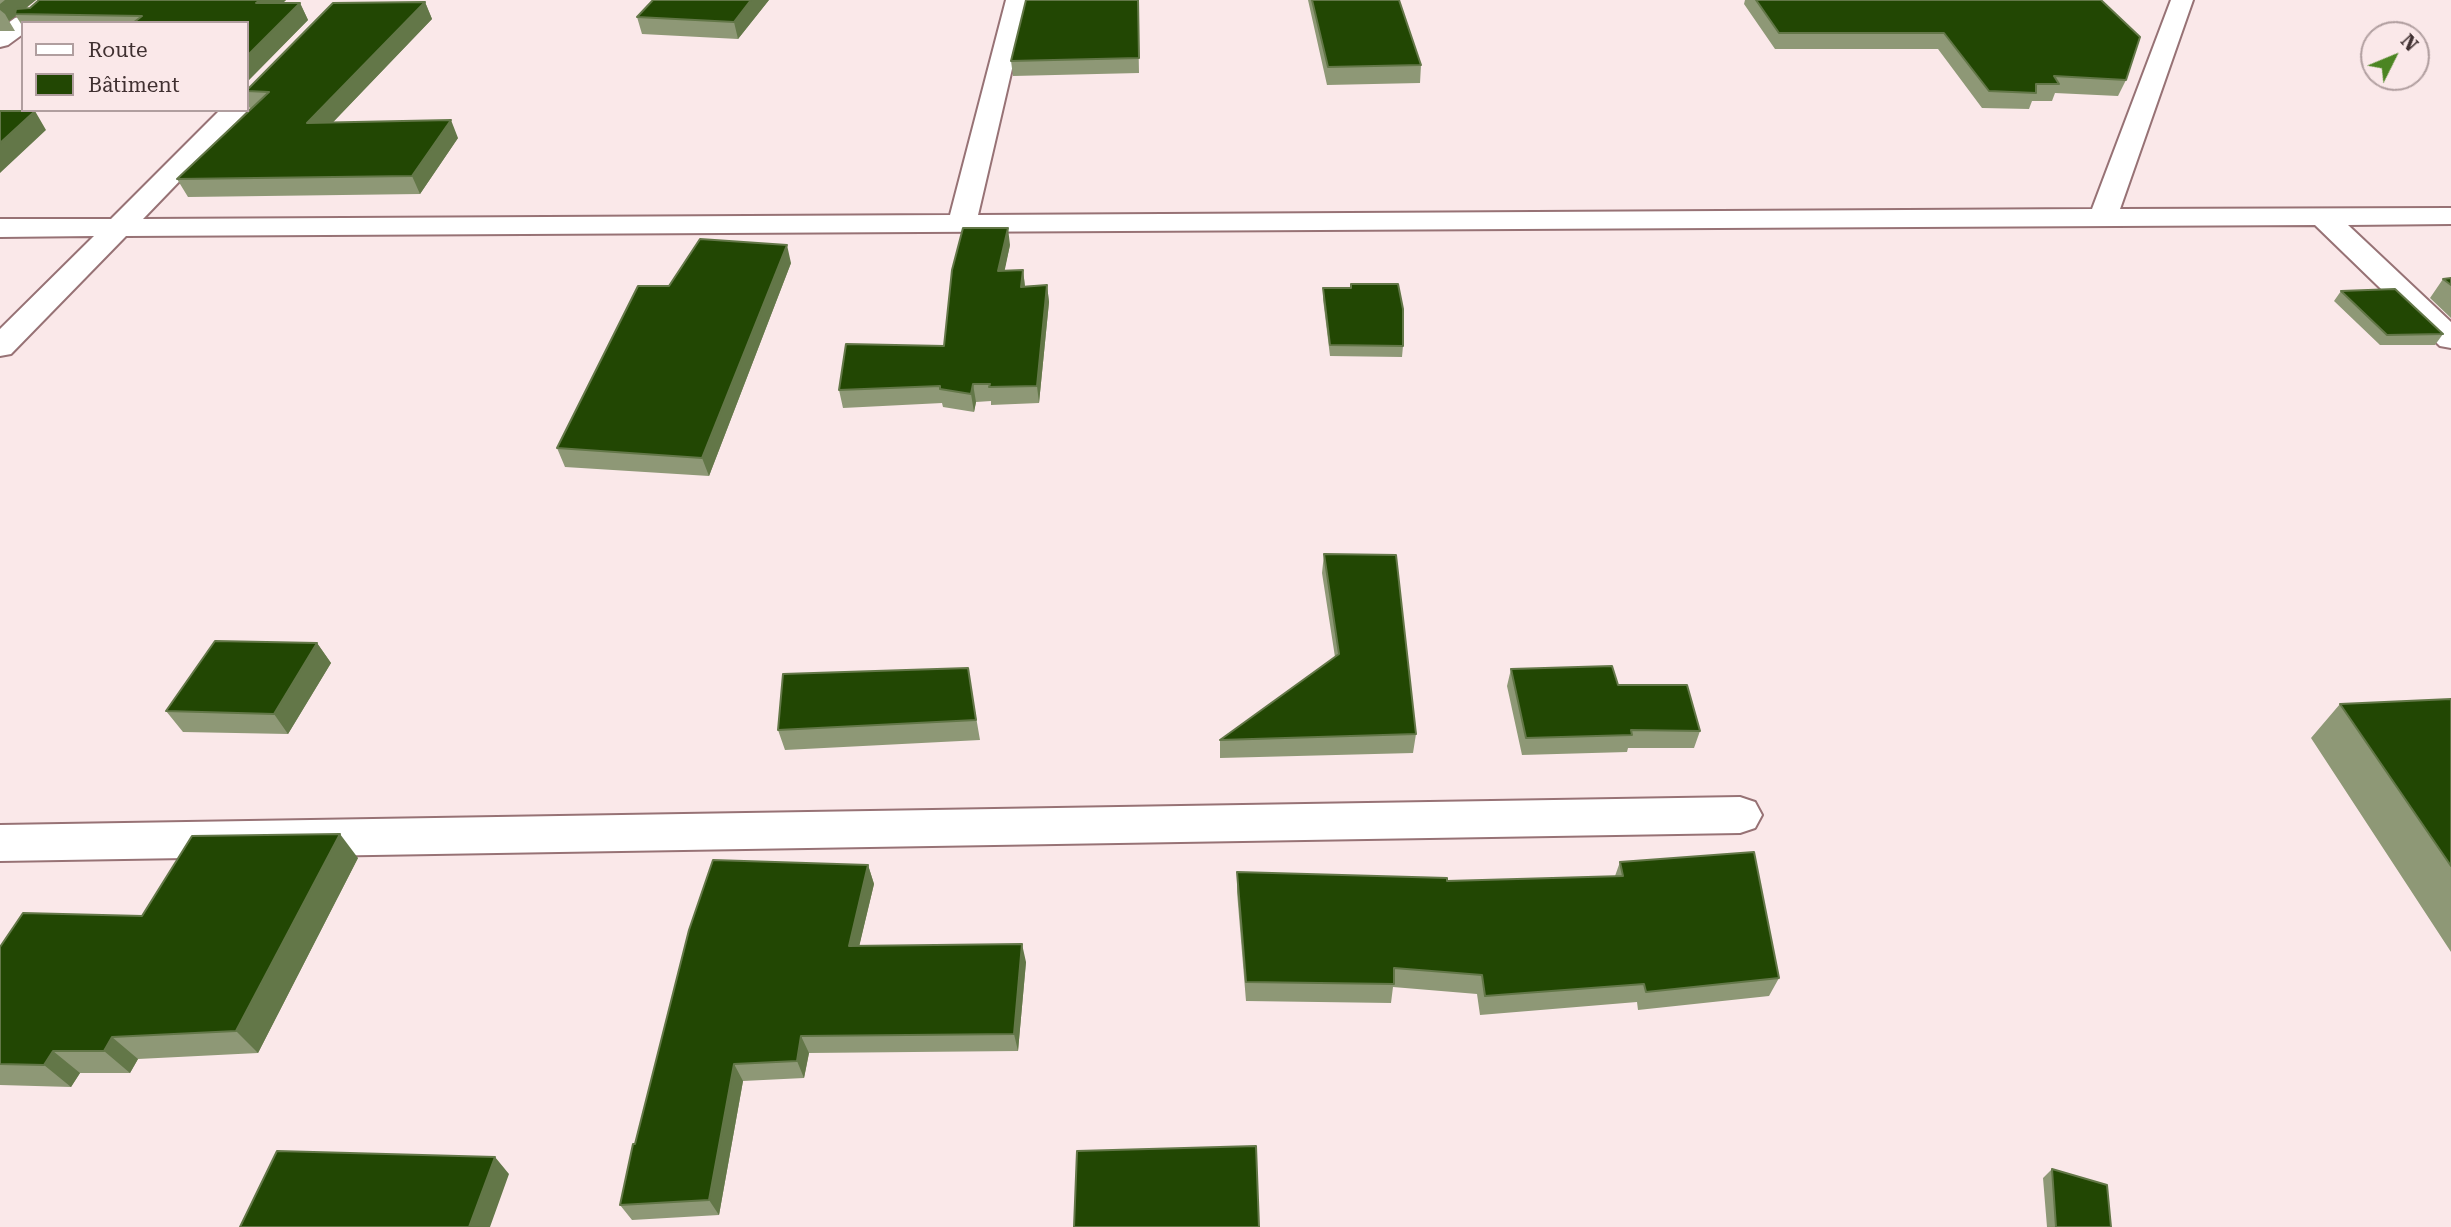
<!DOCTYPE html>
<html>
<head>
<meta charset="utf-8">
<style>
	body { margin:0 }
	#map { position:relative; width:2451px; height:1227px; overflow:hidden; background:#fae8e9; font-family:"Roboto Serif",serif }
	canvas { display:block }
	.legend { position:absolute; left:21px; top:21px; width:228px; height:91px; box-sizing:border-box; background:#fae8e9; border:2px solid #b09e9f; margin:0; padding:9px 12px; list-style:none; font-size:21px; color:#403031 }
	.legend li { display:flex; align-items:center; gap:14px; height:35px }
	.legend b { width:35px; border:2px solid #b09e9f }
	.north { position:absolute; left:2360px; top:21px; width:70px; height:70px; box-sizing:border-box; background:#fae8e9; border:2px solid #b09e9f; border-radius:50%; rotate:47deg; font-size:19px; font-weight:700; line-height:28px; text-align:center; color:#403031 }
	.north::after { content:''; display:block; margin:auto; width:24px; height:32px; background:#4b8522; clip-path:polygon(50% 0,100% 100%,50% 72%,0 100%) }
</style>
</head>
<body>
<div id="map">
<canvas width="2451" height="1227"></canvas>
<ul class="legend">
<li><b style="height:9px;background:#fff"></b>Route</li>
<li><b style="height:19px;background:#224703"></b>Bâtiment</li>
</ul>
<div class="north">N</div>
</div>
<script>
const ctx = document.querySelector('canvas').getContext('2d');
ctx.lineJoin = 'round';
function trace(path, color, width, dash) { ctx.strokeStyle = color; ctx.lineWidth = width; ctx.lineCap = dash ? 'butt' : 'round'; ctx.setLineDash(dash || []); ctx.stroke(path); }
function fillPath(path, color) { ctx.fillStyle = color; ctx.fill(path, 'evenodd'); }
const street = new Path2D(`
	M 1006,0 L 1028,0 L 978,215 L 2092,209 L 2171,0 L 2193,0 L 2120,209 L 2451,208 L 2451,224 L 2348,225 L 2451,322 L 2451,348 L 2440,346 L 2315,225 L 126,236 L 11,354 L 0,356 L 0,329 L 94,236 L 0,237 L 0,219 L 111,219 L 220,110 L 248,110 L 143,219 L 950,215 Z
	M 23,16 L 31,18 L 34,23 L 23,23 L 23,34 L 8,45 L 0,47 L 0,29 L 15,18 Z
	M 1740,797 L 1755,802 L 1762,815 L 1755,828 L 1740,833 L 0,861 L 0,825 Z`);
trace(street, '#977275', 4);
fillPath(street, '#fff');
fillPath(new Path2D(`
	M 0,0 L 36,0 L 25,9 L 30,8 L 39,0 L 286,0 L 283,3 L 300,3 L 308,20 L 247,82 L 247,23 L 23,23 L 23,27 L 16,16 L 9,21 L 15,31 L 0,31 Z
	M 769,0 L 738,39 L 642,34 L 637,17 Z
	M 1308,0 L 1399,0 L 1421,65 L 1420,83 L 1327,85 Z
	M 1745,0 L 2101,0 L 2126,80 L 2118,96 L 2055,93 L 2052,101 L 2032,101 L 2029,109 L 1982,108 L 1938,49 L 1775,49 L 1744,4 Z
	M 425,2 L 432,19 L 333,122 L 458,138 L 420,194 L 188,197 L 177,179 L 251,109 L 250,109 L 247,102 L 247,89 Z
	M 1138,23 L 1139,73 L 1013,76 L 1011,61 Z
	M 1010,245 L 1004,271 L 1023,270 L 1025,286 L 1047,285 L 1049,302 L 1039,403 L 991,405 L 991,401 L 976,402 L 974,412 L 943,407 L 942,403 L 843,408 L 839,390 L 944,346 Z
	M 791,263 L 709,476 L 565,467 L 557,448 L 669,286 Z
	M 2451,278 L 2451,318 L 2430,298 L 2443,279 Z
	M 1351,284 L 1403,346 L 1402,357 L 1330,356 L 1323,299 L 1323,288 L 1350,288 Z
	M 2341,291 L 2443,334 L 2435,345 L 2380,345 L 2334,301 Z
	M 1324,554 L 1416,734 L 1413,753 L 1220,758 L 1220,740 L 1335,657 L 1322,573 Z
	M 317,643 L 331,663 L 288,734 L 183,732 L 166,711 Z
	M 1511,669 L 1618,685 L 1700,731 L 1694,748 L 1628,748 L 1627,752 L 1522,755 L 1507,686 Z
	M 971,688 L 980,740 L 785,750 L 778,730 Z
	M 2451,699 L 2451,952 L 2311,738 L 2340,704 Z
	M 358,858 L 258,1053 L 138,1059 L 130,1073 L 80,1073 L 71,1087 L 0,1085 L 0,947 L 142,916 Z
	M 1620,862 L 1779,978 L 1769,996 L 1638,1010 L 1637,1002 L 1480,1015 L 1477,994 L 1393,987 L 1391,1003 L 1246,1001 L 1237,892 L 1237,872 L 1447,881 L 1615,876 Z
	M 868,865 L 874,884 L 859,946 L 1026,962 L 1018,1051 L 809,1053 L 804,1078 L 743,1081 L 719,1215 L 632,1220 L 620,1205 L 635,1144 Z
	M 2052,1169 L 2111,1227 L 2047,1227 L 2043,1178 Z`), '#8e9876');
fillPath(new Path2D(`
	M 5,0 L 36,0 L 18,14 L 15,14 L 16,16 L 9,21 L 5,14 L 0,10 L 0,4 Z
	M 260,0 L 286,0 L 264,20 L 256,3 Z
	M 751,0 L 769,0 L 738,39 L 734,22 Z
	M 425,2 L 432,19 L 316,140 L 307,123 Z
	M 300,3 L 308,20 L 247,82 L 247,56 Z
	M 35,111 L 46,130 L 0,173 L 0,143 Z
	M 451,120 L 458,138 L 420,194 L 412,176 Z
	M 1008,228 L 1010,245 L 1001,288 L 998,271 Z
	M 787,245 L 791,263 L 709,476 L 702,458 Z
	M 1023,270 L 1025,287 L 1021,287 Z
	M 1047,285 L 1049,302 L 1039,403 L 1037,386 Z
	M 973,384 L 976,402 L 974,412 L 971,394 Z
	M 317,643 L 331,663 L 288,734 L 274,714 Z
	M 340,834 L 358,858 L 258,1053 L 236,1031 Z
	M 868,865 L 874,884 L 855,964 L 849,946 Z
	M 1022,944 L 1026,962 L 1018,1051 L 1014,1034 Z
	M 801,1036 L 809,1053 L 804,1078 L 797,1061 Z
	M 112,1037 L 138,1059 L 130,1073 L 104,1051 Z
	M 53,1051 L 80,1073 L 71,1087 L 44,1065 Z
	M 734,1064 L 743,1081 L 719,1215 L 709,1200 Z
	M 495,1157 L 509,1174 L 490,1227 L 469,1227 Z`), '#637748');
const building = new Path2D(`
	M 39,0 L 260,0 L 256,3 L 300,3 L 247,56 L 247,23 L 133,23 L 142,16 L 15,14 L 16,9 L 30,8 Z
	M 653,0 L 751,0 L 734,22 L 637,17 Z
	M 1026,0 L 1138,0 L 1139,58 L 1011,61 Z
	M 1312,0 L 1399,0 L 1421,65 L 1328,67 Z
	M 1756,0 L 2101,0 L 2140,37 L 2126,80 L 2054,76 L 2059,84 L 2036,84 L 2036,93 L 1989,91 L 1944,33 L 1779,33 Z
	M 425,2 L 307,123 L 451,120 L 412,176 L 177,179 L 269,92 L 247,91 L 247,89 L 249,88 L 333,3 Z
	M 0,111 L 35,111 L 0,143 Z
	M 963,228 L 1008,228 L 998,271 L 1023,270 L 1021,287 L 1047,285 L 1037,386 L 989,387 L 990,384 L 973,384 L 971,394 L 940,389 L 940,386 L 839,390 L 846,344 L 944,346 L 952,270 Z
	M 700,239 L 787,245 L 702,458 L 557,448 L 638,286 L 669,286 Z
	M 2451,278 L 2451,285 L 2443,279 Z
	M 1351,284 L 1398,284 L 1403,309 L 1403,346 L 1330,345 L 1323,288 L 1351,288 Z
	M 2395,289 L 2443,334 L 2387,335 L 2341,291 Z
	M 1324,554 L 1396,555 L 1416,734 L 1220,740 L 1339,654 Z
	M 215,641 L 317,643 L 274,714 L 166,711 Z
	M 1612,666 L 1618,685 L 1687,685 L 1700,731 L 1631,730 L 1632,735 L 1526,738 L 1511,669 Z
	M 968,668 L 976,720 L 778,730 L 783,674 Z
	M 2451,699 L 2451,866 L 2340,704 Z
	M 340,834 L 236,1031 L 112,1037 L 104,1051 L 53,1051 L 44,1065 L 0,1064 L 0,947 L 23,913 L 142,916 L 192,836 Z
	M 1754,852 L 1779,978 L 1646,992 L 1644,984 L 1485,996 L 1482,975 L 1394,968 L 1394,984 L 1246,982 L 1237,872 L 1447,878 L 1447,881 L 1623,876 L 1620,862 Z
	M 713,860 L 868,865 L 849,946 L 1022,944 L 1014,1034 L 801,1036 L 797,1061 L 734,1064 L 709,1200 L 620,1205 L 633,1144 L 635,1144 L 689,930 Z
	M 1256,1146 L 1259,1227 L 1074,1227 L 1077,1151 Z
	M 277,1151 L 495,1157 L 469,1227 L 240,1227 Z
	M 2052,1169 L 2107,1185 L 2111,1227 L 2056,1227 Z`);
fillPath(building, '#224703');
trace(building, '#637748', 2);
</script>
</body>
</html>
